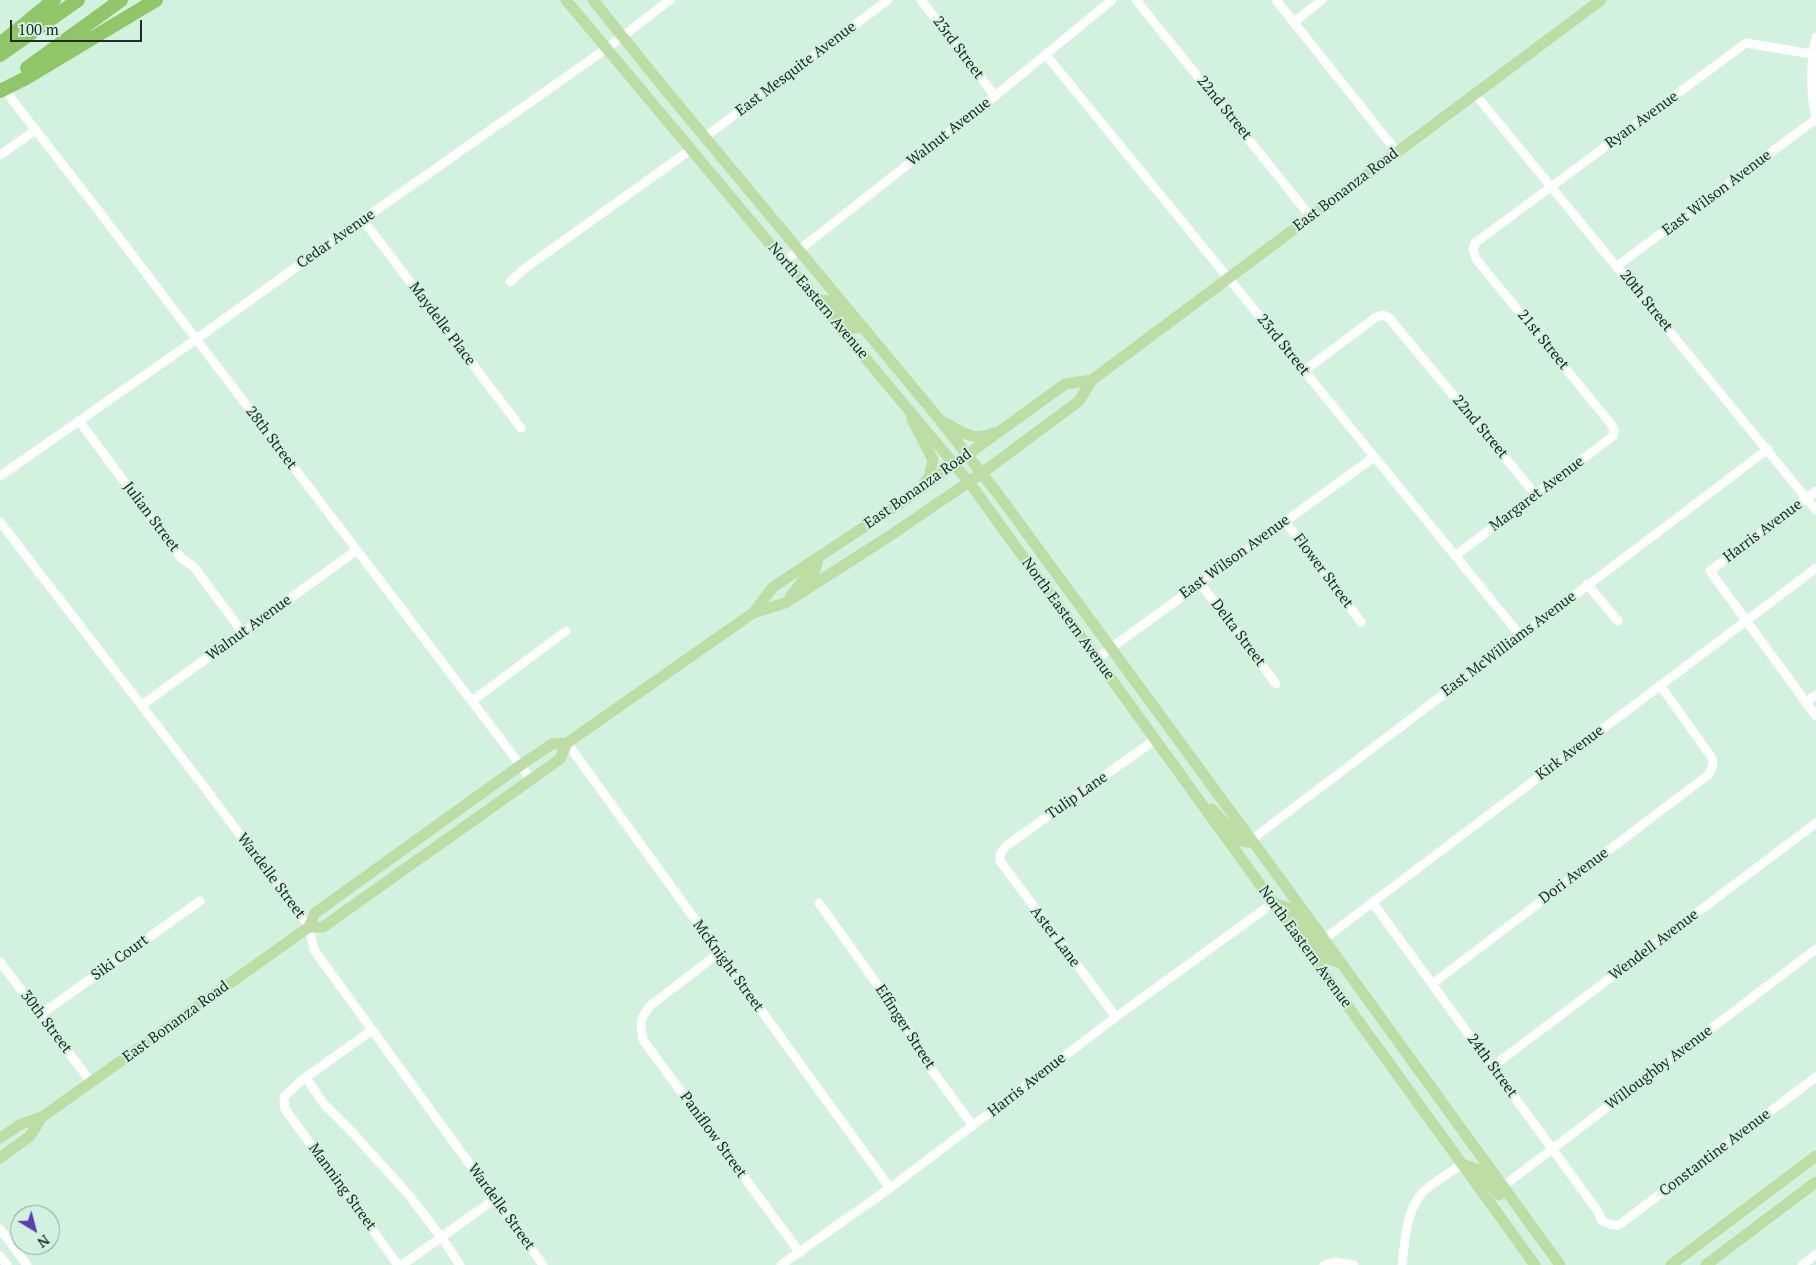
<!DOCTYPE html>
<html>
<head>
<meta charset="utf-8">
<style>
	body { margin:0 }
	#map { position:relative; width:1816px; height:1265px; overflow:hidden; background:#d2f1df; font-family:"PT Serif",serif }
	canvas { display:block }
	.north { position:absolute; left:10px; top:1205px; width:50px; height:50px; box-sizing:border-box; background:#d2f1df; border:1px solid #8ba295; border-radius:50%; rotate:143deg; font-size:14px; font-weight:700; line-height:20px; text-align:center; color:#212c26 }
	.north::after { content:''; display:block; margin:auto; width:18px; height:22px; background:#5d3cb4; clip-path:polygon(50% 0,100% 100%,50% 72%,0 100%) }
	.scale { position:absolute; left:10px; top:20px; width:132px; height:22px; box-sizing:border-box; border:2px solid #212c26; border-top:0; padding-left:6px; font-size:15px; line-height:18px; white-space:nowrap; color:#212c26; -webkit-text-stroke:4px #d2f1df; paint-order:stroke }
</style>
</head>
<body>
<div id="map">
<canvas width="1816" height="1265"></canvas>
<div class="north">N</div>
<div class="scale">100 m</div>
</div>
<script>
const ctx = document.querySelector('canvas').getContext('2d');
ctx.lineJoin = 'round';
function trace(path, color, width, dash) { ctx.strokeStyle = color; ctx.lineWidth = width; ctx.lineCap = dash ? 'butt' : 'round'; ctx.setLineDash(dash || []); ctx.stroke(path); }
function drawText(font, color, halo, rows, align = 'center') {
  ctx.font = font + ' "PT Serif",serif'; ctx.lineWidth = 4; ctx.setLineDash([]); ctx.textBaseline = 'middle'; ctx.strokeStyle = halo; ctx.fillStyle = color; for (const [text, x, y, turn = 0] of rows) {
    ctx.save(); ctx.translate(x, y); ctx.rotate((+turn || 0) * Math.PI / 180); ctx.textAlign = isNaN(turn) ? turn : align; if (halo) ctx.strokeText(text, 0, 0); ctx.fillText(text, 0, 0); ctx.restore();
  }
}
trace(new Path2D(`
	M 921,0 L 995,96
	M 1136,0 L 1311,217
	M 1276,0 L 1397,152
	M 1294,22 L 1322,0
	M 1816,37 C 1810,65 1810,91 1816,119
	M 1046,55 L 1520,635
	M 1475,94 L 1816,510
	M 10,97 L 101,214 L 531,779
	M 705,137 L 888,0
	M 0,155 L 36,130
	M 363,220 L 521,428
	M 785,261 L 995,96 L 1112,0
	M 1617,266 L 1816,119
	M 510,282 L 524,269 L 690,150
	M 1304,371 L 1376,317 L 1383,315 L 1389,318 L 1536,495
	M 80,422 L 181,558 L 194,567 L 243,633
	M 0,476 L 188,345 L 341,235 L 606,49 L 670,0
	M 1816,491 L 1710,571 L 1816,716
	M 1285,521 L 1361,622
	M 0,522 L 199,780 L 309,927 L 314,950 L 543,1265
	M 1455,556 L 1613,436 L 1614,430 L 1611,424 L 1476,259 L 1473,249 L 1475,243 L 1746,43 L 1812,54
	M 1199,582 L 1276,684
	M 1587,584 L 1618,621
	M 1096,659 L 1374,457
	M 472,701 L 566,631
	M 1806,702 L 1816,695
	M 142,705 L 357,550
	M 567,743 L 890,1188
	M 1251,840 L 1768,449
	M 819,903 L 904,1022 L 923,1058 L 973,1126
	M 1373,903 L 1599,1213 L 1601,1220 L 1612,1225 L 1619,1225 L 1816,1077
	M 1324,939 L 1816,568
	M 719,953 L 651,1005 C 639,1019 640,1023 643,1040 L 800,1253
	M 0,962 L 91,1082
	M 1432,984 L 1708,775 L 1713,766 L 1712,758 L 1660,685
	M 40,1015 L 200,901
	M 1116,1017 L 1000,861 L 1000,854 L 1006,846 L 1156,739
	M 372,1030 L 302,1080 L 284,1097 L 285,1109 L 398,1265
	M 1492,1067 L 1816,823
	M 306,1078 L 324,1104 L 351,1131 L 408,1194 L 444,1241 L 460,1265
	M 1502,1187 L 1816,949
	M 0,1229 L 27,1265
	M 0,1256 L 7,1265
	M 402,1265 L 495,1199
	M 781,1265 L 890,1188 L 1116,1017 L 1273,903
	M 1324,1265 L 1335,1262 L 1354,1265
	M 1402,1265 C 1405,1242 1406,1208 1424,1191 C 1435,1181 1450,1173 1462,1164
	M 1802,1265 L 1816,1254`), '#fff', 9);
trace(new Path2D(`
	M 566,0 L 969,482 L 1535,1265
	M 593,0 L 664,88 L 940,420 L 998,494 L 1289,891 L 1560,1265
	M 817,300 L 830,301 L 854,328 L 864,328
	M 912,419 L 933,460 L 929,477 L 924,483
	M 946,423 C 962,433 975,442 993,433
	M 791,596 L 806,577 L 815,571 L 818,558
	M 753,613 L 773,587 L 902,502 L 1065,384 L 1092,380
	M 1212,809 L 1242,841 L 1248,842 L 1251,840
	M 1273,903 L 1288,908 L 1323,957 L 1341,963
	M 309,927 L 323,927 L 560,759 L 567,743 L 753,613 L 785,603 L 888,537 L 982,473 L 1079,401 L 1092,380 L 1601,0
	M 0,1138 L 21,1124 L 42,1117 L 309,927 L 315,913 L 521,765 L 552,744 L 567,743
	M 0,1158 L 30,1136 L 42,1117
	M 1462,1164 L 1479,1170 L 1499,1195
	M 1671,1265 L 1816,1156
	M 1706,1265 L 1816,1182`), '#bddda4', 11);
trace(new Path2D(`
	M 0,44 L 54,0
	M 0,55 L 78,0
	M 27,68 L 121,0
	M 0,91 L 26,78 L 156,0`), '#91c668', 14);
drawText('15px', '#212c26', '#d2f1df', [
	["23rd Street",958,48,53],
	["East Mesquite Avenue",796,69,-37],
	["22nd Street",1224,108,51],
	["Ryan Avenue",1642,120,-36],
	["Walnut Avenue",949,132,-38],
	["East Bonanza Road",1346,190,-37],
	["East Wilson Avenue",1717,193,-37],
	["Cedar Avenue",336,239,-35],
	["North Eastern Avenue",818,301,50],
	["20th Street",1646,301,51],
	["Maydelle Place",442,324,53],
	["21st Street",1543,340,51],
	["23rd Street",1283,345,51],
	["22nd Street",1480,427,50],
	["28th Street",271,438,53],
	["East Bonanza Road",918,489,-35],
	["Margaret Avenue",1537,494,-37],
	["Julian Street",151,517,53],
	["Harris Avenue",1763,531,-37],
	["East Wilson Avenue",1235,557,-36],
	["Flower Street",1323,571,53],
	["North Eastern Avenue",1068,619,54],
	["Walnut Avenue",249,628,-36],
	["Delta Street",1238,633,53],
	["East McWilliams Avenue",1509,644,-37],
	["Kirk Avenue",1570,753,-37],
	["Tulip Lane",1077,796,-35],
	["Wardelle Street",271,876,53],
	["Dori Avenue",1574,876,-37],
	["Aster Lane",1055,937,53],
	["Wendell Avenue",1654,945,-37],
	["North Eastern Avenue",1305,947,54],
	["Siki Court",120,958,-36],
	["McKnight Street",728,966,54],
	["30th Street",46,1022,53],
	["East Bonanza Road",176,1022,-36],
	["Effinger Street",905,1027,57],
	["24th Street",1492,1066,54],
	["Willoughby Avenue",1659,1068,-37],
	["Harris Avenue",1027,1085,-38],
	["Paniflow Street",713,1135,54],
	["Constantine Avenue",1715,1153,-37],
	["Manning Street",342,1187,54],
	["Wardelle Street",501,1207,54]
]);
</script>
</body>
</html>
